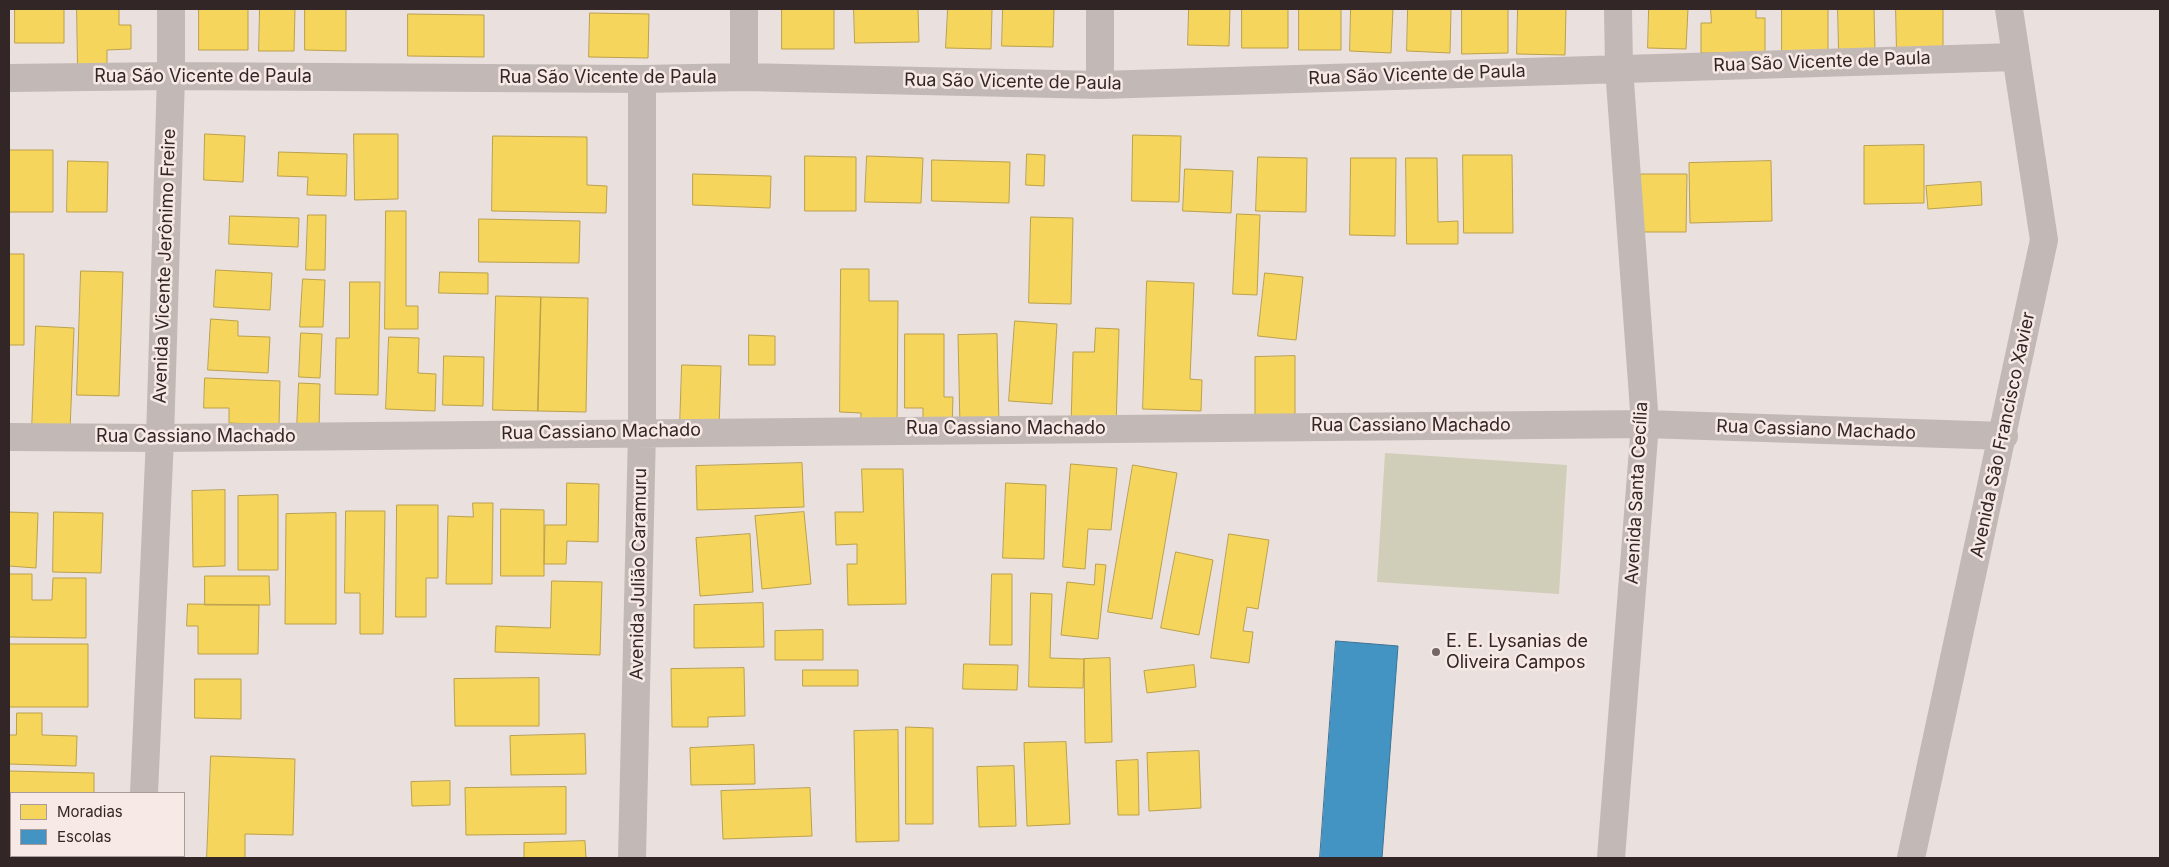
<!DOCTYPE html>
<html>
<head>
<meta charset="utf-8">
<style>
	body { margin:0 }
	#map { position:relative; width:2169px; height:867px; overflow:hidden; background:#eae1de; font-family:Inter,sans-serif }
	canvas { display:block }
	.frame { position:absolute; inset:0; border:10px solid #322626; pointer-events:none }
	.legend { position:absolute; left:10px; top:792px; width:175px; height:65px; box-sizing:border-box; background:#f7e9e5; border:1px solid #a89b99; margin:0; padding:6px 9px; list-style:none; font-size:15px; color:#322626 }
	.legend li { display:flex; align-items:center; gap:10px; height:25px }
	.legend b { width:25px; border:1px solid #a89b99 }
</style>
</head>
<body>
<div id="map">
<canvas width="2169" height="867"></canvas>
<div class="frame"></div>
<ul class="legend">
<li><b style="height:14px;background:#f6d55c"></b>Moradias</li>
<li><b style="height:14px;background:#4393c3"></b>Escolas</li>
</ul>
</div>
<script>
const ctx = document.querySelector('canvas').getContext('2d');
ctx.lineJoin = 'round';
function fillPath(path, color) { ctx.fillStyle = color; ctx.fill(path, 'evenodd'); }
function trace(path, color, width, dash) { ctx.strokeStyle = color; ctx.lineWidth = width; ctx.lineCap = dash ? 'butt' : 'round'; ctx.setLineDash(dash || []); ctx.stroke(path); }
function drawText(font, color, halo, rows, align = 'center') {
  ctx.font = font + ' Inter,sans-serif'; ctx.lineWidth = 5; ctx.setLineDash([]); ctx.textBaseline = 'middle'; ctx.strokeStyle = halo; ctx.fillStyle = color; for (const [text, x, y, turn = 0] of rows) {
    ctx.save(); ctx.translate(x, y); ctx.rotate((+turn || 0) * Math.PI / 180); ctx.textAlign = isNaN(turn) ? turn : align; if (halo) ctx.strokeText(text, 0, 0); ctx.fillText(text, 0, 0); ctx.restore();
  }
}
fillPath(new Path2D(`
	M 1385,453 L 1567,465 L 1559,594 L 1377,582 Z`), '#d0cdb9');
const homes = new Path2D(`
	M 15,9 L 64,9 L 64,43 L 15,43 Z
	M 77,9 L 119,9 L 119,25 L 131,25 L 131,49 L 107,50 L 107,71 L 78,71 Z
	M 199,9 L 248,9 L 248,50 L 199,50 Z
	M 260,9 L 295,9 L 294,51 L 259,51 Z
	M 305,9 L 346,9 L 346,51 L 305,50 Z
	M 782,9 L 834,9 L 834,49 L 782,49 Z
	M 854,9 L 918,9 L 919,42 L 855,43 Z
	M 948,9 L 992,9 L 991,49 L 946,48 Z
	M 1003,9 L 1054,9 L 1053,47 L 1002,46 Z
	M 1189,9 L 1230,9 L 1229,46 L 1188,45 Z
	M 1242,9 L 1288,9 L 1288,48 L 1242,48 Z
	M 1299,9 L 1341,9 L 1341,50 L 1299,50 Z
	M 1351,9 L 1393,9 L 1391,53 L 1350,51 Z
	M 1408,9 L 1451,9 L 1450,53 L 1407,51 Z
	M 1462,9 L 1508,9 L 1508,53 L 1462,54 Z
	M 1518,9 L 1566,9 L 1565,55 L 1517,54 Z
	M 1649,9 L 1688,9 L 1686,49 L 1648,48 Z
	M 1711,9 L 1756,9 L 1756,18 L 1765,18 L 1765,52 L 1701,53 L 1701,23 L 1711,23 Z
	M 1782,9 L 1828,9 L 1828,54 L 1782,54 Z
	M 1838,9 L 1874,9 L 1875,52 L 1839,53 Z
	M 1896,9 L 1943,9 L 1943,54 L 1897,55 Z
	M 590,13 L 649,14 L 648,58 L 589,57 Z
	M 408,14 L 484,15 L 484,57 L 408,56 Z
	M 205,134 L 245,136 L 243,182 L 204,180 Z
	M 354,134 L 398,134 L 398,199 L 355,200 Z
	M 1133,135 L 1181,136 L 1179,202 L 1132,201 Z
	M 493,136 L 587,137 L 587,185 L 607,186 L 606,213 L 492,211 Z
	M 1924,145 L 1924,203 L 1864,204 L 1864,146 Z
	M 9,150 L 53,150 L 53,212 L 9,212 Z
	M 279,152 L 347,154 L 346,196 L 307,195 L 308,177 L 278,176 Z
	M 1027,154 L 1045,155 L 1044,186 L 1026,185 Z
	M 1463,155 L 1512,155 L 1513,233 L 1464,233 Z
	M 805,156 L 856,157 L 856,211 L 805,211 Z
	M 867,156 L 923,158 L 921,203 L 865,202 Z
	M 1258,157 L 1307,158 L 1306,212 L 1256,211 Z
	M 1351,158 L 1396,158 L 1395,236 L 1350,235 Z
	M 1406,158 L 1437,158 L 1438,222 L 1458,221 L 1458,244 L 1407,244 Z
	M 932,160 L 1010,162 L 1009,203 L 932,201 Z
	M 68,161 L 108,162 L 107,212 L 67,212 Z
	M 1771,161 L 1772,221 L 1690,223 L 1689,163 Z
	M 1185,169 L 1233,171 L 1231,213 L 1183,211 Z
	M 693,174 L 771,176 L 770,208 L 693,205 Z
	M 1641,174 L 1687,174 L 1686,232 L 1640,232 Z
	M 1981,182 L 1982,205 L 1928,209 L 1926,186 Z
	M 386,211 L 406,211 L 406,306 L 418,306 L 418,329 L 385,329 Z
	M 1237,214 L 1260,215 L 1257,295 L 1233,294 Z
	M 308,215 L 326,215 L 325,270 L 306,270 Z
	M 230,216 L 299,218 L 298,247 L 229,244 Z
	M 1031,217 L 1073,218 L 1071,304 L 1029,303 Z
	M 479,219 L 580,221 L 579,263 L 479,262 Z
	M 9,254 L 24,254 L 24,345 L 9,345 Z
	M 841,269 L 869,269 L 869,301 L 898,301 L 897,428 L 861,428 L 861,413 L 840,412 Z
	M 216,270 L 272,273 L 270,310 L 214,307 Z
	M 81,271 L 123,272 L 119,396 L 77,395 Z
	M 440,272 L 488,273 L 488,294 L 439,293 Z
	M 1265,273 L 1303,277 L 1296,340 L 1258,336 Z
	M 303,279 L 325,280 L 323,327 L 300,327 Z
	M 1147,281 L 1194,283 L 1190,379 L 1202,380 L 1201,411 L 1143,409 Z
	M 350,282 L 380,282 L 378,395 L 335,394 L 336,338 L 349,338 Z
	M 496,296 L 541,297 L 538,411 L 493,410 Z
	M 541,297 L 588,298 L 586,412 L 538,411 Z
	M 211,319 L 238,321 L 238,336 L 270,337 L 268,373 L 208,370 Z
	M 1015,321 L 1057,324 L 1052,404 L 1009,401 Z
	M 36,326 L 74,328 L 70,431 L 32,430 Z
	M 1096,328 L 1119,329 L 1116,427 L 1071,426 L 1073,352 L 1094,352 Z
	M 301,333 L 322,334 L 320,378 L 299,377 Z
	M 905,334 L 944,334 L 944,397 L 953,397 L 952,428 L 923,428 L 923,408 L 905,408 Z
	M 997,334 L 999,426 L 960,427 L 958,335 Z
	M 749,335 L 775,336 L 775,365 L 749,365 Z
	M 389,337 L 419,338 L 418,373 L 436,374 L 435,411 L 386,409 Z
	M 444,356 L 484,357 L 483,406 L 443,405 Z
	M 1295,356 L 1295,420 L 1255,421 L 1255,357 Z
	M 682,365 L 721,366 L 719,428 L 680,427 Z
	M 205,378 L 280,381 L 279,425 L 229,423 L 229,408 L 204,408 Z
	M 299,383 L 320,384 L 319,430 L 297,429 Z
	M 802,463 L 804,507 L 697,510 L 696,466 Z
	M 1071,464 L 1117,468 L 1111,530 L 1088,529 L 1085,569 L 1063,567 Z
	M 1133,465 L 1177,473 L 1152,619 L 1108,612 Z
	M 862,469 L 903,469 L 906,604 L 848,605 L 847,564 L 857,564 L 857,544 L 836,545 L 835,512 L 863,512 Z
	M 567,483 L 599,484 L 598,542 L 567,541 L 566,564 L 544,564 L 545,525 L 566,525 Z
	M 1006,483 L 1046,485 L 1044,559 L 1003,558 Z
	M 225,490 L 225,566 L 193,567 L 192,491 Z
	M 278,495 L 278,570 L 238,570 L 238,496 Z
	M 473,503 L 493,503 L 492,584 L 446,584 L 448,516 L 473,517 Z
	M 397,505 L 438,505 L 438,578 L 426,578 L 426,617 L 396,617 Z
	M 501,509 L 544,510 L 544,576 L 501,576 Z
	M 346,511 L 385,511 L 383,634 L 360,634 L 360,593 L 345,593 Z
	M 9,512 L 38,513 L 36,568 L 9,566 Z
	M 54,512 L 103,513 L 101,573 L 53,572 Z
	M 804,512 L 811,584 L 762,589 L 755,516 Z
	M 336,513 L 336,624 L 285,624 L 286,514 Z
	M 750,534 L 753,592 L 700,596 L 696,538 Z
	M 1229,534 L 1269,540 L 1258,609 L 1247,607 L 1243,631 L 1253,632 L 1249,663 L 1211,658 Z
	M 1176,552 L 1213,560 L 1199,635 L 1161,628 Z
	M 1096,564 L 1106,565 L 1098,639 L 1061,635 L 1067,582 L 1094,585 Z
	M 9,574 L 32,574 L 32,600 L 52,600 L 53,578 L 86,578 L 86,638 L 9,637 Z
	M 992,574 L 1012,574 L 1012,645 L 990,645 Z
	M 205,576 L 269,576 L 270,605 L 205,605 Z
	M 552,581 L 602,582 L 600,655 L 495,652 L 496,626 L 550,628 Z
	M 1031,593 L 1052,594 L 1050,658 L 1084,659 L 1083,688 L 1029,687 Z
	M 763,603 L 764,647 L 694,648 L 694,605 Z
	M 188,604 L 259,605 L 258,654 L 198,654 L 198,626 L 187,626 Z
	M 823,630 L 823,660 L 775,660 L 775,631 Z
	M 9,644 L 88,644 L 88,707 L 9,707 Z
	M 1110,658 L 1112,742 L 1085,743 L 1084,659 Z
	M 964,664 L 1018,665 L 1017,690 L 963,689 Z
	M 1194,665 L 1196,687 L 1147,693 L 1144,671 Z
	M 744,668 L 745,716 L 708,717 L 708,727 L 672,727 L 671,669 Z
	M 803,670 L 858,670 L 858,686 L 803,686 Z
	M 539,678 L 539,726 L 455,726 L 454,679 Z
	M 195,679 L 241,679 L 241,719 L 195,718 Z
	M 17,713 L 42,713 L 42,735 L 77,736 L 76,766 L 9,764 L 9,735 L 16,735 Z
	M 906,727 L 933,728 L 933,824 L 906,824 Z
	M 898,730 L 899,841 L 856,842 L 854,731 Z
	M 585,734 L 586,774 L 511,775 L 510,736 Z
	M 1066,742 L 1070,824 L 1027,826 L 1024,743 Z
	M 754,745 L 755,784 L 691,785 L 690,748 Z
	M 1199,751 L 1201,808 L 1149,811 L 1147,753 Z
	M 211,756 L 295,759 L 293,835 L 245,834 L 245,858 L 207,858 Z
	M 1138,760 L 1139,815 L 1118,815 L 1116,761 Z
	M 1014,766 L 1016,826 L 979,827 L 977,767 Z
	M 9,771 L 94,773 L 94,793 L 11,793 L 11,815 L 9,815 Z
	M 450,781 L 450,805 L 412,806 L 411,782 Z
	M 566,787 L 566,834 L 466,835 L 465,788 Z
	M 810,788 L 812,836 L 723,839 L 721,791 Z
	M 585,841 L 586,858 L 524,858 L 524,843 Z
	M 20,856 L 45,856 L 45,858 L 20,858 Z
	M 62,856 L 102,856 L 101,858 Z`);
fillPath(homes, '#f6d55c');
trace(homes, '#bba04c', 1);
const schools = new Path2D(`
	M 1336,641 L 1398,646 L 1382,858 L 1320,858 Z`);
fillPath(schools, '#4393c3');
trace(schools, '#3e7294', 1);
trace(new Path2D(`
	M 1100,9 L 1100,85
	M 744,77 L 744,9
	M 9,78 L 171,76 L 642,79 L 744,77 L 1100,85 L 2016,57
	M 9,437 L 160,438 L 1645,424 L 2004,436
	M 144,793 L 160,438 L 171,76 L 171,9
	M 141,858 L 141,856
	M 632,858 L 642,432 L 642,79
	M 1611,858 L 1645,424 L 1619,68 L 1618,9
	M 1911,858 L 2044,240 L 2009,9`), '#c2b9b7', 28);
for (const [x, y, r, color] of [
	[1436,652,5,"#726766"]
]) { const dot = new Path2D(); dot.arc(x, y, r, 0, 2 * Math.PI); ctx.fillStyle = color; ctx.fill(dot); trace(dot, '#f7e9e5', 2); }
drawText('18px', '#322626', '#f7e9e5', [
	["Rua São Vicente de Paula",1822,62,-2],
	["Rua São Vicente de Paula",1417,75,-2],
	["Rua São Vicente de Paula",203,77],
	["Rua São Vicente de Paula",608,78],
	["Rua São Vicente de Paula",1013,82,1],
	["Avenida Vicente Jerônimo Freire",165,266,-88],
	["Rua Cassiano Machado",1411,426],
	["Rua Cassiano Machado",1006,429],
	["Rua Cassiano Machado",1816,430,2],
	["Rua Cassiano Machado",601,432,-1],
	["Avenida São Francisco Xavier",2003,435,-78],
	["Rua Cassiano Machado",196,437],
	["Avenida Santa Cecília",1637,493,-87],
	["Avenida Julião Caramuru",639,574,-89]
]);
drawText('18px', '#322626', '#f7e9e5', [
	["E. E. Lysanias de",1446,642],
	["Oliveira Campos",1446,663]
], 'left');
</script>
</body>
</html>
